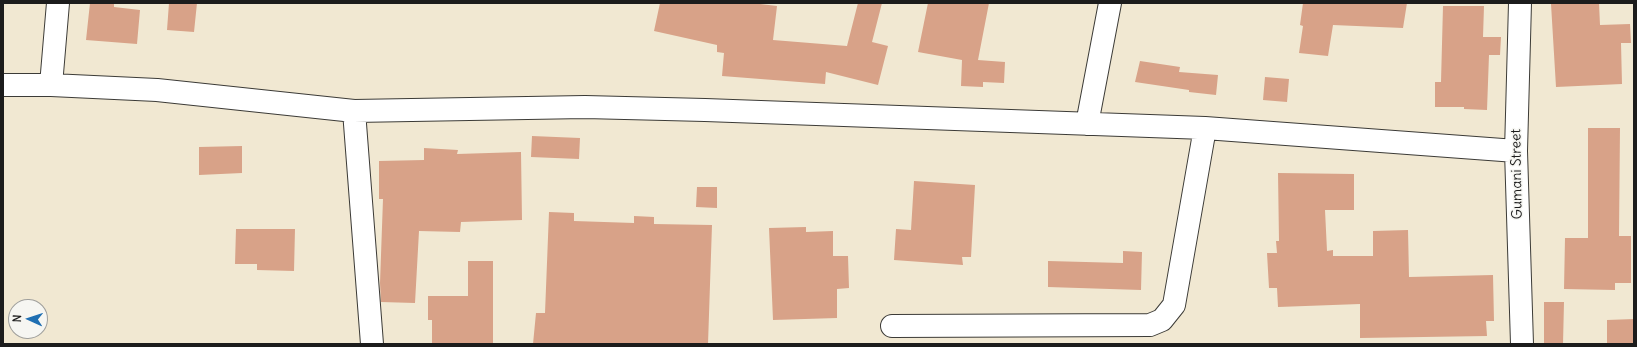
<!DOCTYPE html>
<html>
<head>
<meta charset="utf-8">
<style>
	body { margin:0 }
	#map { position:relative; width:1637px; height:347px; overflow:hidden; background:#f1e8d2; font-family:Delius,sans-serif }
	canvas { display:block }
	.frame { position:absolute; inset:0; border:4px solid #1c1c1c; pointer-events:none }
	.north { position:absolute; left:8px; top:299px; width:40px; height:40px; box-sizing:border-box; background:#f6f6f2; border:1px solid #9f9f9c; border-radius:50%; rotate:273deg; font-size:11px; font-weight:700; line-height:16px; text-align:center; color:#1c1c1c }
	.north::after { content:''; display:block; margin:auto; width:14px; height:18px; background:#1f6fb2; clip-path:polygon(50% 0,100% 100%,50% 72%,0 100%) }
</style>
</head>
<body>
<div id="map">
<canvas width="1637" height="347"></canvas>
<div class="frame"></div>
<div class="north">N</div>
</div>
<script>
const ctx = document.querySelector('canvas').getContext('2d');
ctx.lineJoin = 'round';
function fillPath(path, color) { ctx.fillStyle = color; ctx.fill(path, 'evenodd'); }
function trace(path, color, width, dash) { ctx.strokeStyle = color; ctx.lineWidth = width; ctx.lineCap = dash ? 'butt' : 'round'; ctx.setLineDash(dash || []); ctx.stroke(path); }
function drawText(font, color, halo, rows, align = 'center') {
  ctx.font = font + ' Delius,sans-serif'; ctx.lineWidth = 3; ctx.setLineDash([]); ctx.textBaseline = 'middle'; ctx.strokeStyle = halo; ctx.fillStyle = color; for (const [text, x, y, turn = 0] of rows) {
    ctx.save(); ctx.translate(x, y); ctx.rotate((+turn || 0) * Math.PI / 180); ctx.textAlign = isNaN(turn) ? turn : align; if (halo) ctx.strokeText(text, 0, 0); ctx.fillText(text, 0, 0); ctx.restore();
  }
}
fillPath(new Path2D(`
	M 90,3 L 114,3 L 114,7 L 140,10 L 137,44 L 86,40 Z
	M 169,3 L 197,3 L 194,32 L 167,30 Z
	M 660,3 L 752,3 L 777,6 L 773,40 L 847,46 L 858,3 L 882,3 L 872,42 L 888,46 L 878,85 L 826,72 L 825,84 L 722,76 L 724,53 L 717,52 L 717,45 L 654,31 Z
	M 928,3 L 989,3 L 978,60 L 1005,62 L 1004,83 L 983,82 L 983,87 L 961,86 L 962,60 L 918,52 Z
	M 1303,3 L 1407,3 L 1403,28 L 1333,25 L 1328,56 L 1299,53 L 1303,26 L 1300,25 Z
	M 1555,3 L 1599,3 L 1600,25 L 1630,24 L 1631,43 L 1621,43 L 1622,84 L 1556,87 L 1551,4 Z
	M 1443,6 L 1484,6 L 1483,37 L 1501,37 L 1500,55 L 1489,55 L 1487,110 L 1464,109 L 1464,107 L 1435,107 L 1435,82 L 1441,82 Z
	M 1140,61 L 1180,67 L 1179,72 L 1218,75 L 1216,95 L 1189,92 L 1189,90 L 1135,82 Z
	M 1265,77 L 1289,79 L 1287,102 L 1263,100 Z
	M 1588,128 L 1620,128 L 1619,236 L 1631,236 L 1631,283 L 1615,283 L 1615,290 L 1564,289 L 1565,238 L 1588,238 Z
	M 532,136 L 580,138 L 579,159 L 531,157 Z
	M 242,146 L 242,173 L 199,175 L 199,147 Z
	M 424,148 L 458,150 L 457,154 L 521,152 L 522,220 L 461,222 L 460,232 L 419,231 L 415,303 L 381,302 L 380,283 L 383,199 L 379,199 L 379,161 L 424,160 Z
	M 1278,173 L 1354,174 L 1354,210 L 1325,210 L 1327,251 L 1333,250 L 1333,256 L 1373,256 L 1373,231 L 1408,230 L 1409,277 L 1493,275 L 1494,321 L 1486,321 L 1487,336 L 1360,338 L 1360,304 L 1278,307 L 1277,288 L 1269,288 L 1267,253 L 1277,253 L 1276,241 L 1279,241 Z
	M 914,181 L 975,185 L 971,257 L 962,257 L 963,265 L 894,260 L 896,229 L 911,230 Z
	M 697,187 L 717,187 L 717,208 L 696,207 Z
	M 549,212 L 574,213 L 574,221 L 634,223 L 634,216 L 654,217 L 654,224 L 712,225 L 708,344 L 533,344 L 536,313 L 545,313 Z
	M 806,227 L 806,232 L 833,231 L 833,256 L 848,256 L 849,288 L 837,289 L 837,318 L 773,320 L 769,228 Z
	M 236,229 L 295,229 L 294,271 L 257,270 L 257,264 L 235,264 Z
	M 1123,251 L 1142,252 L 1141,290 L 1048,287 L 1048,261 L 1123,263 Z
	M 468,261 L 493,261 L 493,344 L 432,344 L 432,320 L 428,320 L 428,296 L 468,296 Z
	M 1544,302 L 1564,302 L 1563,344 L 1544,344 Z
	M 1634,319 L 1634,343 L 1607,343 L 1607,320 Z`), '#d8a288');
const minor = new Path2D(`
	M 1520,3 L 1516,151 L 1522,344
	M 3,85 L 51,85 L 157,90 L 354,111 L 585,107 L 705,110 L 1205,128 L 1516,151
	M 51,85 L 58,3
	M 354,111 L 372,344
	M 1087,124 L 1110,3
	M 892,326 L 1150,325 L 1162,320 L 1174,305 L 1205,128`);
trace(minor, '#3c3b37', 24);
trace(minor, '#fff', 22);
drawText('14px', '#1c1c1c', '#f6f6f2', [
	["Gumani Street",1517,174,-91]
]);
</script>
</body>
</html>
